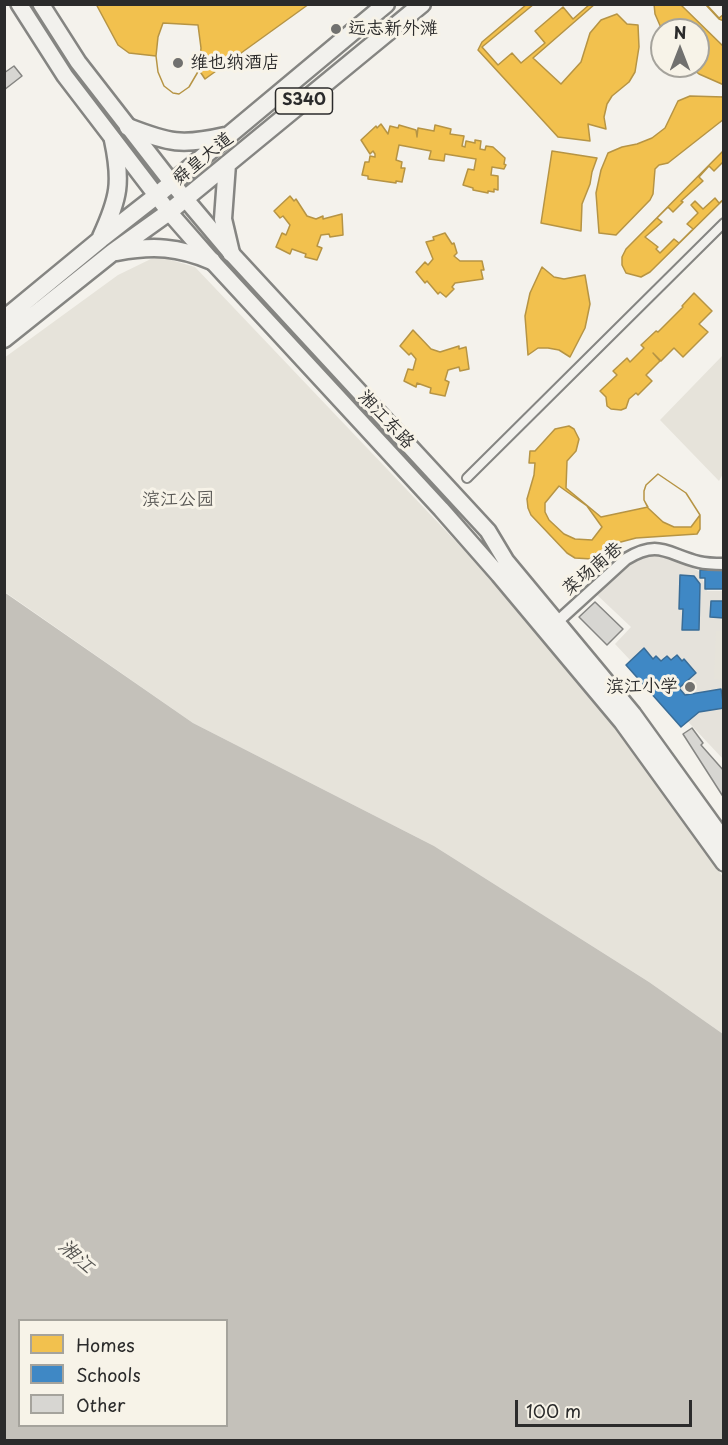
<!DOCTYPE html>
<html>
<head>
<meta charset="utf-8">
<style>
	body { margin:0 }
	#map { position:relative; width:728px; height:1445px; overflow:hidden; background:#f4f2ec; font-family:"Playpen Sans",sans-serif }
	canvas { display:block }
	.frame { position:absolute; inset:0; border:6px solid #2b2b2b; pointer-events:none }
	.legend { position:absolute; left:18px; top:1319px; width:210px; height:108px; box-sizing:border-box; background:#f7f3e8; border:2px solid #a5a39c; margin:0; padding:8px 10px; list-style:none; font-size:18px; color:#2b2b2b }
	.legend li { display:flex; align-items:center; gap:12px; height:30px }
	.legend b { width:30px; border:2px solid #a5a39c }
	.north { position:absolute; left:650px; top:18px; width:60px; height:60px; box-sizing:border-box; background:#f7f3e8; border:2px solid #a5a39c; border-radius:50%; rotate:0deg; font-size:16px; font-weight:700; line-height:24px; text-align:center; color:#2b2b2b }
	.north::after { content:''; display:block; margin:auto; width:21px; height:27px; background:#71716f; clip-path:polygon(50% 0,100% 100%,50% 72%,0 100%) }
	.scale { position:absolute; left:515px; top:1400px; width:177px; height:27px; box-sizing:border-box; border:3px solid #2b2b2b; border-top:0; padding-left:8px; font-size:18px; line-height:21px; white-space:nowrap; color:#2b2b2b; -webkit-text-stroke:4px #f7f3e8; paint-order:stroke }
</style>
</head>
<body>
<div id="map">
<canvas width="728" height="1445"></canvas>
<div class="frame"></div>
<ul class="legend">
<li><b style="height:16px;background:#f2c14e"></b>Homes</li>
<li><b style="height:16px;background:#3f88c5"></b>Schools</li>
<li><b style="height:16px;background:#d7d6d2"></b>Other</li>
</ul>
<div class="north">N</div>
<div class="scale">100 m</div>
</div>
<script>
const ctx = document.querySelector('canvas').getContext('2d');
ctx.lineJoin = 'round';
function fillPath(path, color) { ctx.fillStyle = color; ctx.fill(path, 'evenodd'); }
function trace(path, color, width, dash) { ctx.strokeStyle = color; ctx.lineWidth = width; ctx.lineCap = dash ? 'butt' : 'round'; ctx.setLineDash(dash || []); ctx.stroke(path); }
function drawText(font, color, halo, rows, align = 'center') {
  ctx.font = font + ' "Playpen Sans","LXGW WenKai TC",sans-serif'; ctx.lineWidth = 6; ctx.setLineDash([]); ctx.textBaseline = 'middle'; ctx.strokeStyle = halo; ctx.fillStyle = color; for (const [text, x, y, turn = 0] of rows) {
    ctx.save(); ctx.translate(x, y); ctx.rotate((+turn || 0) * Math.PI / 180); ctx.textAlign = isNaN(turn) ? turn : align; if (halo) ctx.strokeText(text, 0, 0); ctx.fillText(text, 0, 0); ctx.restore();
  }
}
fillPath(new Path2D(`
	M 653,553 L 671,556 L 700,572 L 707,591 L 723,591 L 723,759 L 615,644 L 631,627 L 595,593 L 636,558 Z`), '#e5e2db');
fillPath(new Path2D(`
	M 157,256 L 195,267 L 485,572 L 575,676 L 633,751 L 723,877 L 723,1034 L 649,982 L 434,846 L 193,723 L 5,592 L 4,358 L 118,275 Z
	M 723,355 L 724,472 L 719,481 L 660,420 Z
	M 716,631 L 723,631 L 723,680 L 714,679 Z`), '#e6e3da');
fillPath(new Path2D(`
	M 4,592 L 193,723 L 434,846 L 649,982 L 723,1034 L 723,1440 L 5,1440 ZM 20,1320 L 226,1320 L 226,1426 L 20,1426 Z`), '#c4c1ba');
const homes = new Path2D(`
	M 96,4 L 309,4 L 205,79 L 199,70 L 189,87 L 179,94 L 173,93 L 164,86 L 158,72 L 156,56 L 129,53 L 118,45 Z
	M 527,4 L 595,4 L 533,58 L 561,84 L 581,62 L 590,33 L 601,20 L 617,14 L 627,24 L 638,25 L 639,47 L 635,72 L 629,82 L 612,96 L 607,104 L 604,117 L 606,129 L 588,124 L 590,141 L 558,137 L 478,50 L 482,42 Z
	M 534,4 L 590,4 L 573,19 L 563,7 L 535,31 L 545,43 L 521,63 L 512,53 L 498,65 L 482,47 Z
	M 654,4 L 680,4 L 724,47 L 724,85 L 699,74 L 689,66 L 698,66 L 698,30 L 662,30 L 655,14 Z
	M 705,4 L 724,4 L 724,21 L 719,19 Z
	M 706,4 L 724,4 L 724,14 L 719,18 Z
	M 163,23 L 198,25 L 201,48 L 199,70 L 189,87 L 179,94 L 173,93 L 164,86 L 158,72 L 156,56 L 158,37 Z
	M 690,96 L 724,97 L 724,119 L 668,163 L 659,165 L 655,169 L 653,194 L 650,200 L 616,235 L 599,233 L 596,193 L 601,170 L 608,153 L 622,147 L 637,144 L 652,138 L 665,128 L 678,101 Z
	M 381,124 L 388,134 L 390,126 L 398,128 L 399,125 L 416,130 L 417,137 L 418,128 L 434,131 L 435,125 L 451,129 L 450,134 L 464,136 L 462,146 L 465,147 L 466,141 L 475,143 L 475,140 L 481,141 L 480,149 L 485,150 L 486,146 L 493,147 L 505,158 L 504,164 L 506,165 L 504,169 L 492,167 L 491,175 L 498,176 L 498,190 L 494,189 L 494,192 L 488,191 L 488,193 L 473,190 L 473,188 L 463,185 L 468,169 L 474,170 L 476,159 L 445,154 L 444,161 L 429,159 L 431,151 L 399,145 L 396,160 L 402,162 L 401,168 L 405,168 L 402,182 L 396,181 L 396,183 L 368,179 L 368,176 L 362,175 L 365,162 L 369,162 L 370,156 L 375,157 L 375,154 L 373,151 L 370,154 L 361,140 L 376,126 L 377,128 Z
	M 724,150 L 724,199 L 650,272 L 641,277 L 626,273 L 622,265 L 622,257 L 626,249 Z
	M 552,151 L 597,158 L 592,172 L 590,184 L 582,204 L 581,231 L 541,223 Z
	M 724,161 L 724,199 L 719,203 L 715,198 L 703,209 L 695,201 L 691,205 L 698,213 L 687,224 L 693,229 L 679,243 L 674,239 L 660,253 L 656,249 L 658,247 L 645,237 L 662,222 L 657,218 L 668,207 L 673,212 L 683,202 L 681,201 L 703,181 L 699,177 L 709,166 L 714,171 Z
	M 290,196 L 294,201 L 296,199 L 307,216 L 316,219 L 323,216 L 323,219 L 342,214 L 343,235 L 330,237 L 329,234 L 321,235 L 317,246 L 322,248 L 317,260 L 305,257 L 306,254 L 292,249 L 290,254 L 276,247 L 282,233 L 286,235 L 290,225 L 283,216 L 280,218 L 274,211 Z
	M 445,233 L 452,244 L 454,243 L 457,253 L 454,256 L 460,261 L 482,261 L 484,270 L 481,270 L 483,279 L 455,283 L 452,287 L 454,289 L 446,297 L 440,292 L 438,294 L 427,281 L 425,283 L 416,272 L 425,262 L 428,265 L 433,259 L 426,242 L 434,240 L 433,237 Z
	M 542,267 L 554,277 L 564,279 L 585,275 L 590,304 L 585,328 L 570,357 L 559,350 L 548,348 L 538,348 L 528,355 L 525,316 L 530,293 Z
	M 694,293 L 712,311 L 699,324 L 708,332 L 683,357 L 674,348 L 661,361 L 653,353 L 660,361 L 646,375 L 652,381 L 638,395 L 636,393 L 629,399 L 626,408 L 621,410 L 611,409 L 607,406 L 606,397 L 600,391 L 617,375 L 613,371 L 627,358 L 630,362 L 644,348 L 641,345 L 656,331 L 658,332 L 683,307 L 682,306 Z
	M 413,330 L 431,349 L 440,352 L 459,346 L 459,349 L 466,347 L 469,369 L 460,371 L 459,367 L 448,370 L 445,380 L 449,382 L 445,396 L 430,393 L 431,388 L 417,383 L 416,387 L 404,381 L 408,369 L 413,370 L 416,359 L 411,353 L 409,355 L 400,346 Z
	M 569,426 L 574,429 L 579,439 L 576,451 L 567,461 L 566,488 L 601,517 L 648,507 L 644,500 L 644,491 L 646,485 L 658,474 L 686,493 L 700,515 L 700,529 L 697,534 L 636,538 L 617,543 L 592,559 L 575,558 L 567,553 L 531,515 L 528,508 L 527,499 L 534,475 L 535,463 L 529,463 L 530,451 L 535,451 L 555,429 Z
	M 658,474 L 686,493 L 700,515 L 691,527 L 674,527 L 663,522 L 648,508 L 644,500 L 644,491 L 646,485 Z
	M 559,486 L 587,506 L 602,527 L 592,540 L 575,539 L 564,534 L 549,520 L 545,512 L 545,503 Z`);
fillPath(homes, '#f2c14e');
trace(homes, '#b69444', 1.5);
const schools = new Path2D(`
	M 700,570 L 724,570 L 724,589 L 705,589 L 705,578 L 700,578 Z
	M 680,575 L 694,576 L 700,584 L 699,630 L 682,630 L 683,609 L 679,609 Z
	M 711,601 L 724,601 L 724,618 L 710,617 Z
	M 644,648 L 653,659 L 656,656 L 661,661 L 667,656 L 671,660 L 677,655 L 682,661 L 684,659 L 696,673 L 679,688 L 685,695 L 721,689 L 724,708 L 699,712 L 681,727 L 626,665 Z`);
fillPath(schools, '#3f88c5');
trace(schools, '#396c97', 1.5);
const building = new Path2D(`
	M 14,66 L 22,76 L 4,90 L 4,73 Z
	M 595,602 L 623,629 L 607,645 L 579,617 Z
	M 692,728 L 703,743 L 701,745 L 724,771 L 724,798 L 683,734 Z`);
fillPath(building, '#d7d6d2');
trace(building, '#858582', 1.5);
const pedestrian = new Path2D(`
	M 467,478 L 724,223`);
const minor = new Path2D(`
	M 557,622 L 626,559 C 659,539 667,554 699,562 C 707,564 716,564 724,564`);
const secondary = new Path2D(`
	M 19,4 L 65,76 L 169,212 L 212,261 L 441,509 L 499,575 L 622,722 L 724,863
	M 41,4 L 78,62 L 172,183 L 231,253 L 488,531 L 506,561 L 633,714 L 724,840`);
const primary = new Path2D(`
	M 128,127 C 169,143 182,146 225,136
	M 227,164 L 223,219 L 231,253
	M 101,237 C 119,198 122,182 113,140
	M 117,252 C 154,245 178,247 212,261
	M 4,319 L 101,239 L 156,196 L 386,4
	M 4,339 L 113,252 L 169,212 L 422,4`);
trace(pedestrian, '#858582', 12);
trace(minor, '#858582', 15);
trace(secondary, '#858582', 20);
trace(primary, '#858582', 21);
trace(pedestrian, '#f2f1ed', 8);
trace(minor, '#f2f1ed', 10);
trace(secondary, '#f2f1ed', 15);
trace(primary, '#f2f1ed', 16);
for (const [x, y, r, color] of [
	[336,29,6,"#71716f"],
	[178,63,6,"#71716f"],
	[690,687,6,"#71716f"]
]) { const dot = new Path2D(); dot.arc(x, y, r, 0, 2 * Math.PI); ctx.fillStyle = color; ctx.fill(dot); trace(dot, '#f7f3e8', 2); }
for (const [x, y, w] of [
	[304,101,57]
]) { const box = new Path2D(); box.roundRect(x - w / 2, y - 13, w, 26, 4.5); ctx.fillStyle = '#f7f3e8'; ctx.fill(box); trace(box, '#2b2b2b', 1.5); }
drawText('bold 16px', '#2b2b2b', null, [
	["S340",304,101]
]);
drawText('18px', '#2b2b2b', '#f7f3e8', [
	["远志新外滩",348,29],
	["维也纳酒店",190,63],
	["滨江小学",678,687,"right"]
], 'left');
drawText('18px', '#2b2b2b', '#f7f3e8', [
	["舜皇大道",203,159,-39],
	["湘江东路",386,420,47],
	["菜场南巷",593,569,-40]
]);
drawText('18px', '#575653', '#f7f3e8', [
	["滨江公园",178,500]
]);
drawText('italic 20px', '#53524f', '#f7f3e8', [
	["湘江",76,1257,42]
]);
</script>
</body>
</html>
